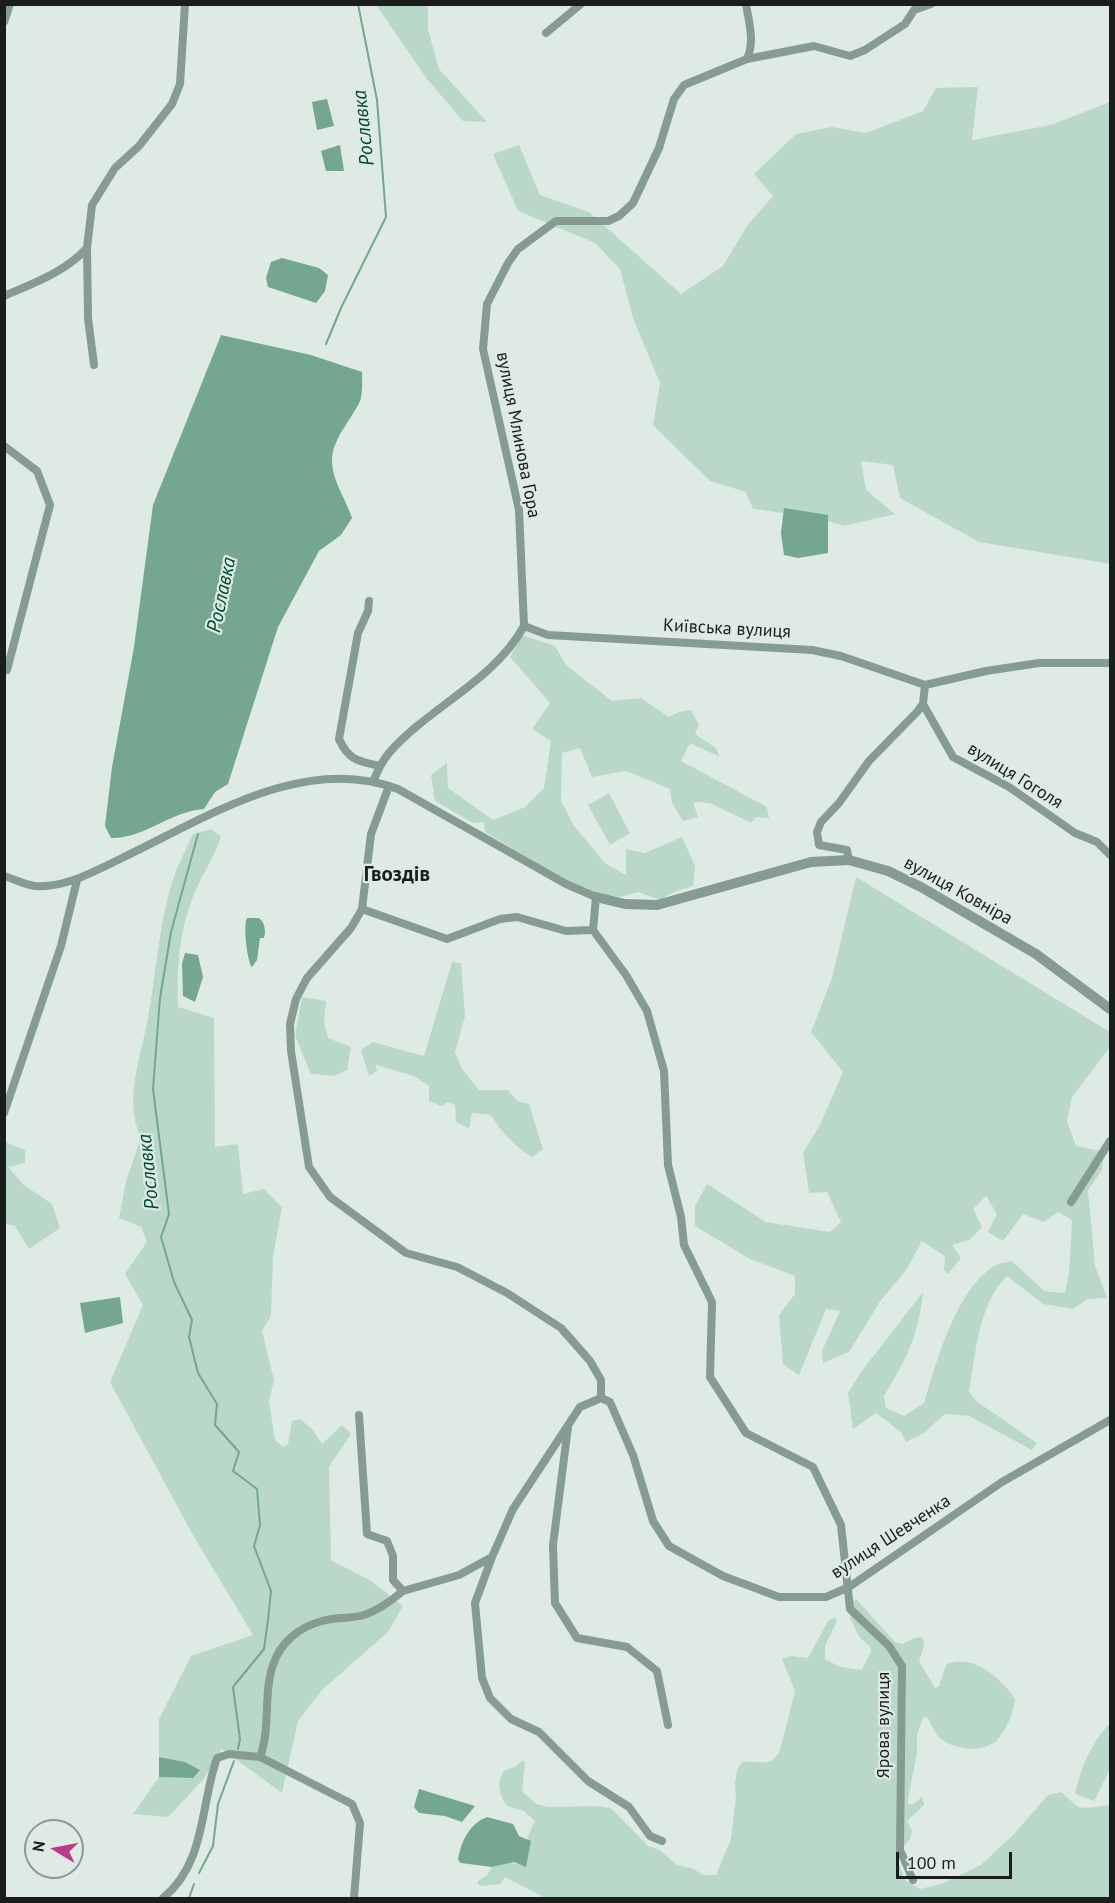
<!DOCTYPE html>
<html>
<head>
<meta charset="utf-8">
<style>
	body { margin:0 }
	#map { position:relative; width:1115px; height:1903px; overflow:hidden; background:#deebe5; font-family:"PT Sans",sans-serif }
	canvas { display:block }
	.frame { position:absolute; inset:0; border:6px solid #191d1b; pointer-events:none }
	.north { position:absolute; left:24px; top:1819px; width:60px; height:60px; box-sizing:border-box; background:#deebe5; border:2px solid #8f9994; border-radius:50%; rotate:280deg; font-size:16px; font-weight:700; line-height:24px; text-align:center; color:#191d1b }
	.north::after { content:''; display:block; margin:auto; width:21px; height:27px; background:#b83b8a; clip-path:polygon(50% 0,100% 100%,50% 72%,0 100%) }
	.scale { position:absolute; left:896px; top:1852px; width:116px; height:27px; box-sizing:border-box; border:3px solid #191d1b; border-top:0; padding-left:8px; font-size:18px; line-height:21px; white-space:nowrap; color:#191d1b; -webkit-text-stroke:4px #deebe5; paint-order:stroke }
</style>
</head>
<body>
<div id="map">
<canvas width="1115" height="1903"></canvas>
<div class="frame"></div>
<div class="north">N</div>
<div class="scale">100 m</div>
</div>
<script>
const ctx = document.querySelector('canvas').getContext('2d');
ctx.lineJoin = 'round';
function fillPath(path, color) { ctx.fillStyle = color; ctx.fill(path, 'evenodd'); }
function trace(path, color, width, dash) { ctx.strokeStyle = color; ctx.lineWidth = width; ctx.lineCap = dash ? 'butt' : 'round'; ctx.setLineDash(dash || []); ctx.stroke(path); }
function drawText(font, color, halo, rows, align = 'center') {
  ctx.font = font + ' "PT Sans",sans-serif'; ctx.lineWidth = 4.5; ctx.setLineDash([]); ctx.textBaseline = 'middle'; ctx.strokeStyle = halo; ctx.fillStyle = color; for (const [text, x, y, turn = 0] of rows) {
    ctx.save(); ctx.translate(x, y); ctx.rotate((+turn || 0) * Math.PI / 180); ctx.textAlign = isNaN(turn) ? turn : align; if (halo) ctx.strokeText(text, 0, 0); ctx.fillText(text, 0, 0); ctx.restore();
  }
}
fillPath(new Path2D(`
	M 376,5 L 428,5 L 428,29 L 439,69 L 487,122 L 463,121 L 427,79 Z
	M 978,87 L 972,140 L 1051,125 L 1110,102 L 1110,564 L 979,542 L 900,498 L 893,465 L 861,461 L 866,490 L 895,514 L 844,526 L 815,517 L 753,509 L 746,492 L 710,481 L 653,425 L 660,383 L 633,318 L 620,269 L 595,243 L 518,211 L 493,154 L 519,145 L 540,195 L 589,212 L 681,294 L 723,266 L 747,226 L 773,196 L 754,174 L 796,134 L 832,127 L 866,133 L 923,111 L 936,88 Z
	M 522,635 L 555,646 L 566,665 L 612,701 L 641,698 L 669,717 L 679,712 L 691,710 L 699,725 L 695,734 L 716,748 L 720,757 L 690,743 L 681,761 L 767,807 L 769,818 L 756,817 L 751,823 L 710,803 L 693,802 L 698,817 L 683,821 L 672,803 L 670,789 L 626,771 L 592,777 L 580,748 L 562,753 L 561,801 L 574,826 L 606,864 L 626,875 L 626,849 L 645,853 L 682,837 L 695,866 L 693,886 L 674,892 L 660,900 L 638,892 L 620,897 L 594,893 L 566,881 L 485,832 L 484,822 L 473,823 L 435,801 L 431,775 L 447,763 L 448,788 L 493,820 L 525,807 L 544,788 L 551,741 L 532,729 L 550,703 L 510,657 Z
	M 609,793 L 630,833 L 610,845 L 588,805 Z
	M 211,829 L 221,836 C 215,857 203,872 195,892 C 179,929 177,967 178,1007 L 214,1018 L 215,1147 L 238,1144 L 243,1194 L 264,1189 L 282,1207 L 273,1257 L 271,1316 L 262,1331 L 274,1380 L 269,1401 L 275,1440 L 283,1447 L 288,1444 L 292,1421 L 300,1419 L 312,1429 L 322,1444 L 342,1425 L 351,1434 L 329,1467 L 331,1560 L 371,1581 L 403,1606 L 388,1632 L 323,1689 L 298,1721 L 282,1793 L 222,1749 L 202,1781 L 168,1817 L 133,1814 L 159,1777 L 192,1778 L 185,1762 L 159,1757 L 159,1719 L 191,1656 L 253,1635 L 194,1537 L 110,1382 L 143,1305 L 125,1274 L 147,1242 L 141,1227 L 119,1218 L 126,1181 L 141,1138 C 122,1100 143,1051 149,1012 C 156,971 159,929 170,889 C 175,870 185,852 193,834 Z
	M 856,877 L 1110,1032 L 1110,1047 L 1072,1097 L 1067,1121 L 1076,1146 L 1104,1152 L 1102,1170 L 1088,1190 L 1095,1266 L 1107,1298 L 1088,1299 L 1073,1309 L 1043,1304 L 1007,1276 C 978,1304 976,1354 969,1391 L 976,1401 L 1037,1443 L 1032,1450 L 969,1416 L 945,1414 L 924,1433 L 906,1442 L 901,1432 L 876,1413 L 853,1429 L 848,1393 L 861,1372 L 923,1292 C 919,1335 906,1360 884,1396 L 886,1408 L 904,1416 L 924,1403 C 936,1362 956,1290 994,1266 C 999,1263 1007,1262 1012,1261 L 1044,1291 L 1065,1293 L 1069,1273 L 1072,1220 L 1058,1212 L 1044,1222 L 1023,1214 L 1003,1241 L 988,1232 L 997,1214 L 986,1196 L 973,1209 L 982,1227 L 969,1240 L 952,1245 L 961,1258 L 948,1274 L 944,1270 L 945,1256 L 922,1241 L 907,1269 L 881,1300 L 849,1352 L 823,1363 L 822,1351 L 840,1311 L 826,1309 L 799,1375 L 783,1364 L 779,1315 L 795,1294 L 795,1276 L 750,1259 L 695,1226 L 695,1206 L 707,1184 L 766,1222 L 830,1232 L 841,1222 L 827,1192 L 809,1193 L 803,1153 L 820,1125 L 843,1072 L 811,1032 L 832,978 Z
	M 452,962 L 461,963 L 465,1016 L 455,1052 L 462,1069 L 479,1090 L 508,1090 L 517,1101 L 529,1104 L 543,1149 L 532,1157 C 514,1145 502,1133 491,1115 L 472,1113 L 469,1129 L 456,1122 L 455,1105 L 448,1102 L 441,1106 L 429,1101 L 429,1086 L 414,1076 L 376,1065 L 377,1071 L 369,1076 L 361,1050 L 373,1042 L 424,1056 Z
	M 302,997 L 326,1001 L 324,1022 L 328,1038 L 351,1047 L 347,1070 L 334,1076 L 311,1074 L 295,1036 Z
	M 5,1142 L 25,1150 L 25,1163 L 8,1167 L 24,1185 L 52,1204 L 60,1228 L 29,1249 L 15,1226 L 5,1224 Z
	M 856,1599 L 895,1642 L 903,1644 L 914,1638 L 923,1637 L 924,1646 L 919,1661 L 935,1688 L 939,1686 L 946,1665 C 971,1652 1002,1678 1015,1699 C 1014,1712 1006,1731 996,1741 C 983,1753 951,1750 939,1737 C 934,1732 931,1723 927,1717 L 923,1718 L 917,1735 L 917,1753 L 908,1799 L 908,1803 L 912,1805 L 922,1797 L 924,1805 L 907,1821 L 912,1830 L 910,1839 L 896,1856 L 905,1880 L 920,1889 L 941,1884 L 981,1865 L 1013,1835 L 1048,1795 L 1061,1792 L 1078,1807 L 1086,1808 L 1110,1805 L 1110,1898 L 545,1898 L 505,1877 L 500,1884 L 480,1886 L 477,1882 L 487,1875 L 492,1867 L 509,1863 L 522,1864 L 531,1842 L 527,1838 L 535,1821 L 524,1811 L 507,1806 C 499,1795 496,1782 504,1771 L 516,1766 L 523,1760 L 525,1764 L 522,1791 L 536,1804 L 548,1807 L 594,1806 L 611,1808 L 648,1846 L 660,1850 L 677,1865 L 692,1868 L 703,1875 L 716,1875 L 731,1839 L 736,1796 L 735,1783 L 737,1770 L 742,1762 C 758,1760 772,1769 780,1750 L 795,1691 L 782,1659 L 791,1656 L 808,1658 L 828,1621 L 835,1617 L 837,1621 L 825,1646 L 825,1659 L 840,1667 L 862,1670 L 871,1651 L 870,1646 L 860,1638 L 850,1618 L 853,1601 Z
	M 1110,1723 L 1110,1769 L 1094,1801 L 1075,1794 C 1081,1767 1091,1743 1110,1723 Z`), '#bad8ca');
fillPath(new Path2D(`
	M 327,99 L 334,126 L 317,130 L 312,102 Z
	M 340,145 L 344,171 L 326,171 L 321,151 Z
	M 282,258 L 319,268 L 328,275 L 325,291 L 316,303 L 268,287 L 266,278 L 271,262 Z
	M 221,335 L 311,355 L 362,372 C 362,381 363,393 360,401 C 352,419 332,439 332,460 C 332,481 346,499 352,518 L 341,535 L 319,551 L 278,627 L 228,784 L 215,792 L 204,809 C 171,811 144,839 111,838 L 105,826 L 112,767 L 134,647 L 153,505 Z
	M 784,508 L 828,515 L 828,553 L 798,558 L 784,555 L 781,533 Z
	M 247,918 L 259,918 C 265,922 266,932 264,938 L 260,938 L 257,960 L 252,967 C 247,961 243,925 247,918 Z
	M 185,953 L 198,955 L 203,977 L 195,1002 L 183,996 L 182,964 Z
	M 120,1297 L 123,1323 L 85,1333 L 80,1303 Z
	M 159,1757 L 185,1762 L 200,1770 L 193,1778 L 159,1777 Z
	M 419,1789 L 475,1806 L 462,1822 L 445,1816 L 419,1813 L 414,1807 Z
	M 487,1817 L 513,1824 L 519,1836 L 531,1841 L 526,1867 L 514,1862 L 492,1867 L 461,1863 L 458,1860 C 461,1842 469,1824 487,1817 Z`), '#74a690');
trace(new Path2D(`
	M 326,344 L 341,308 L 386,217 L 377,100 L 358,4
	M 198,834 L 171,932 L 160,998 L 153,1089 L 169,1214 L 161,1237 L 174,1282 L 192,1320 L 189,1337 L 198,1373 L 217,1404 L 215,1425 L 239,1452 L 233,1471 L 257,1489 L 260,1525 L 254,1546 L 271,1591 L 268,1620 L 264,1649 L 233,1687 L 240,1739 L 238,1749
	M 199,1873 L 213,1846 L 218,1804 L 234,1761
	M 189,1898 L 194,1884`), '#74a690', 2);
trace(new Path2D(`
	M 746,4 C 749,23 755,41 747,59
	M 4,22 L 10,4
	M 546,33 L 581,4
	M 4,296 C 34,283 65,272 87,248
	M 94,365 L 88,318 L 87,248 L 92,205 L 115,168 L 139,146 L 172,104 L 180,84 L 185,4
	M 4,446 L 37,471 L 50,505 L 7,670
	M 369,601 L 368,611 L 358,633 L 339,739 C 349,761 359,761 380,766
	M 524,626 L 548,635 L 812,650 L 841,656 L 925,685 L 986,671 L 1039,663 L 1110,663
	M 923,704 L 953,757 L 1009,787 L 1075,833 L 1097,842 L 1110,855
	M 373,782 C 377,772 382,761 389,753 C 429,707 494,681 524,626 L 519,510 L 483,349 L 487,304 L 508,263 L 518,249 L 556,221 L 608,221 L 619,216 L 633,203 L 659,148 L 674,99 L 684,85 L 747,59 L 814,46 L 850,56 L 865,50 L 905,24 L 914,10 L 931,4
	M 389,786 L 371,834 L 362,909 L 351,928 L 307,978 L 296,999 L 290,1024 L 291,1051 L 309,1167 L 330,1197 L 406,1253 L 457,1267 L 507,1293 L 561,1328 L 590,1361 L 601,1380 L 601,1398 L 610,1402 L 633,1455 L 653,1521 L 669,1546 L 723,1576 L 779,1597 L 826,1597 L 849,1587 L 1002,1482 L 1110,1420
	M 849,860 L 847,850 L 819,845 L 817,832 L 821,822 L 839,803 L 869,761 L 917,712 L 923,704 L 925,685
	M 4,876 C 14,879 25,885 35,886 C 66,888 95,871 122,858 C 204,819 303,753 398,789 L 566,884 L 596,897 L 593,930 L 626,975 L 647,1011 L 664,1071 L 668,1165 L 681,1217 L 684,1245 L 712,1302 L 710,1377 L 746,1433 L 813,1467 L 841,1525 L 850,1609 L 889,1646 L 902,1666 L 900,1850 L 913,1880
	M 362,909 L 447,939 L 500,919 L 517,917 L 566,931 L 593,930
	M 4,1113 L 61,946 L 77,880
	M 1071,1202 L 1110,1141
	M 601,1398 L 580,1407 L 513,1509 L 492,1557 L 475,1603 L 482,1678 L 490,1698 L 511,1719 L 539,1732 L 588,1781 L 629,1807 L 650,1836 L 662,1841
	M 359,1415 L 367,1534 L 387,1541 L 393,1556 L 393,1580 L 403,1591 L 459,1575 L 492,1557
	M 568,1427 L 553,1545 L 555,1603 L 577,1638 L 627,1647 L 657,1671 L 668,1725
	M 260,1757 C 271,1727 263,1694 273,1665 C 280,1643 299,1627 322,1621 C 335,1617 350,1619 364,1615 C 379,1610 391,1601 403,1591
	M 163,1898 C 206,1863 200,1806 217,1758 L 229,1754 L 260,1757 L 352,1804 L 360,1823 L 354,1898`), '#869b91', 8);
trace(new Path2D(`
	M 596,897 L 625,904 L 657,905 L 811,862 L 849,860 L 888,871 L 921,887 L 1036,954 L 1110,1009`), '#869b91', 10);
drawText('18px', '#191d1b', '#deebe5', [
	["вулиця Млинова Гора",518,435,79],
	["Київська вулиця",727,629,3],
	["вулиця Гоголя",1015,776,32],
	["вулиця Ковніра",958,891,29],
	["вулиця Шевченка",891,1537,-33],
	["Ярова вулиця",884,1725,-90]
]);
drawText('italic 20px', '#024833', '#deebe5', [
	["Рославка",364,128,-96],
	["Рославка",222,595,-78],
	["Рославка",149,1172,-96]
]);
drawText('bold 21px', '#191d1b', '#deebe5', [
	["Гвоздів",397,875]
]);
</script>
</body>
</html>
